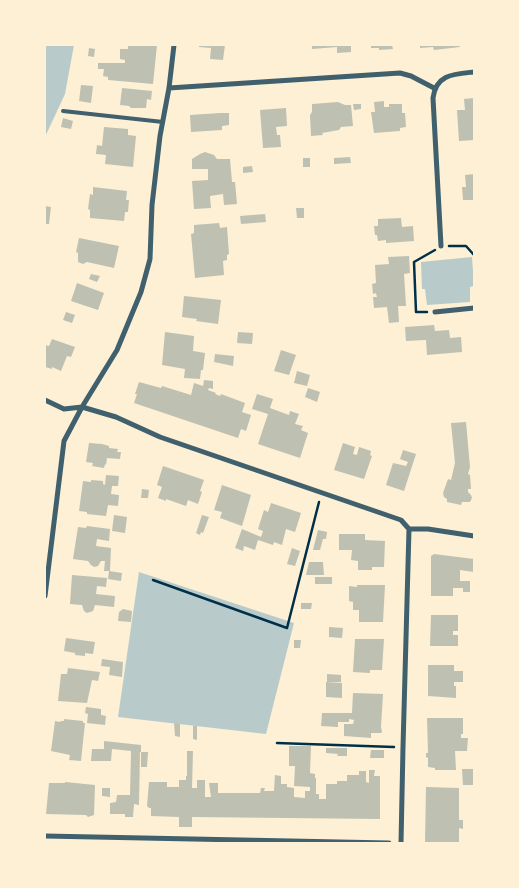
<!DOCTYPE html>
<html>
<head>
<meta charset="utf-8">
<style>
	body { margin:0 }
	#map { position:relative; width:519px; height:888px; overflow:hidden; background:#fdf0d5; font-family:Commissioner,sans-serif }
	canvas { display:block }
	.frame { position:absolute; inset:0; border:46px solid #fdf0d5; pointer-events:none }
</style>
</head>
<body>
<div id="map">
<canvas width="519" height="888"></canvas>
<div class="frame"></div>
</div>
<script>
const ctx = document.querySelector('canvas').getContext('2d');
ctx.lineJoin = 'round';
function fillPath(path, color) { ctx.fillStyle = color; ctx.fill(path, 'evenodd'); }
function trace(path, color, width, dash) { ctx.strokeStyle = color; ctx.lineWidth = width; ctx.lineCap = dash ? 'butt' : 'round'; ctx.setLineDash(dash || []); ctx.stroke(path); }
fillPath(new Path2D(`
	M 45,45 L 74,45 L 65,94 L 45,137 Z
	M 472,257 L 474,286 L 470,287 L 470,302 L 427,305 L 425,289 L 422,289 L 421,262 Z
	M 139,572 L 294,623 L 266,734 L 118,717 Z`), '#b9caca');
fillPath(new Path2D(`
	M 128,45 L 157,45 L 153,84 L 108,80 L 108,77 L 103,76 L 104,69 L 98,69 L 98,63 L 125,63 L 125,60 L 120,59 L 120,49 L 128,49 Z
	M 199,45 L 225,45 L 223,60 L 210,59 L 211,48 L 199,47 Z
	M 312,45 L 351,45 L 351,52 L 337,53 L 337,47 L 312,49 Z
	M 371,45 L 392,45 L 393,49 L 379,50 L 379,48 L 371,48 Z
	M 420,45 L 459,45 L 460,47 L 434,50 L 433,47 L 420,48 Z
	M 89,48 L 95,49 L 94,57 L 88,56 Z
	M 81,85 L 93,86 L 91,103 L 79,101 Z
	M 122,88 L 152,91 L 151,100 L 147,99 L 146,108 L 131,108 L 129,106 L 120,105 Z
	M 474,98 L 474,140 L 459,141 L 457,110 L 465,110 L 464,99 Z
	M 384,101 L 384,107 L 389,107 L 389,104 L 402,104 L 402,113 L 405,113 L 406,127 L 400,128 L 400,131 L 374,133 L 371,112 L 375,112 L 374,102 Z
	M 338,102 L 345,105 L 351,105 L 353,126 L 341,127 L 339,130 L 322,133 L 323,135 L 311,136 L 310,115 L 312,112 L 312,104 Z
	M 353,104 L 361,104 L 361,109 L 354,110 Z
	M 286,108 L 287,126 L 276,127 L 277,135 L 280,135 L 281,147 L 263,148 L 260,110 Z
	M 220,113 L 229,113 L 229,125 L 222,126 L 222,130 L 191,132 L 190,115 Z
	M 63,118 L 73,121 L 71,129 L 61,127 Z
	M 104,127 L 128,129 L 128,135 L 136,136 L 133,167 L 105,164 L 106,155 L 96,154 L 97,145 L 102,146 Z
	M 205,152 L 214,155 L 217,159 L 230,159 L 232,182 L 235,182 L 237,204 L 224,205 L 223,194 L 210,196 L 211,208 L 194,209 L 192,181 L 208,180 L 208,169 L 192,169 L 192,159 L 200,154 Z
	M 350,157 L 351,163 L 334,164 L 334,158 Z
	M 303,158 L 310,158 L 310,167 L 303,167 Z
	M 252,166 L 253,172 L 243,173 L 243,167 Z
	M 474,174 L 474,200 L 463,200 L 462,187 L 466,187 L 465,175 Z
	M 93,187 L 127,191 L 126,200 L 129,200 L 128,212 L 125,212 L 124,221 L 90,218 L 90,210 L 88,209 L 90,194 L 93,195 Z
	M 45,206 L 51,207 L 49,224 L 45,224 Z
	M 296,208 L 304,208 L 304,218 L 297,218 Z
	M 265,214 L 266,222 L 241,224 L 240,216 Z
	M 401,218 L 402,227 L 413,226 L 414,241 L 386,243 L 386,240 L 378,241 L 377,235 L 375,235 L 374,226 L 378,226 L 378,219 Z
	M 219,223 L 220,228 L 227,227 L 229,254 L 227,255 L 227,260 L 223,261 L 224,275 L 195,278 L 191,234 L 194,233 L 194,225 Z
	M 79,238 L 119,246 L 114,268 L 87,262 L 83,264 L 78,262 L 78,253 L 76,252 Z
	M 409,256 L 410,273 L 404,274 L 406,306 L 398,306 L 399,322 L 389,323 L 387,307 L 374,308 L 373,297 L 377,297 L 376,293 L 373,294 L 372,284 L 376,283 L 375,265 L 389,264 L 388,257 Z
	M 91,274 L 100,276 L 97,282 L 89,279 Z
	M 77,283 L 104,293 L 98,310 L 71,301 Z
	M 184,296 L 221,300 L 218,324 L 196,321 L 197,319 L 182,317 Z
	M 66,312 L 75,315 L 72,323 L 63,320 Z
	M 434,325 L 435,331 L 449,330 L 450,338 L 461,337 L 462,352 L 427,355 L 426,340 L 406,341 L 405,327 Z
	M 165,332 L 194,336 L 193,351 L 205,353 L 203,370 L 201,370 L 200,379 L 184,378 L 185,369 L 162,365 Z
	M 238,332 L 253,333 L 252,344 L 237,343 Z
	M 52,339 L 75,347 L 71,357 L 67,356 L 61,371 L 52,367 L 52,369 L 45,367 L 45,345 L 49,346 Z
	M 281,350 L 296,355 L 289,375 L 274,371 Z
	M 215,354 L 234,356 L 233,366 L 214,362 Z
	M 297,371 L 310,375 L 307,386 L 294,383 Z
	M 204,380 L 213,381 L 213,389 L 209,388 L 208,390 L 216,393 L 215,394 L 220,396 L 221,394 L 245,403 L 242,412 L 251,415 L 246,431 L 241,429 L 238,438 L 134,403 L 137,394 L 135,394 L 139,382 L 161,388 L 162,386 L 191,395 L 194,383 L 203,386 Z
	M 308,388 L 320,392 L 317,402 L 305,397 Z
	M 257,394 L 273,399 L 270,408 L 289,415 L 290,411 L 299,414 L 295,424 L 303,426 L 301,430 L 308,433 L 300,458 L 258,444 L 268,414 L 252,409 Z
	M 466,422 L 470,467 L 468,474 L 470,475 L 471,489 L 468,489 L 468,492 L 471,495 L 472,498 L 470,502 L 462,502 L 461,505 L 447,502 L 447,499 L 444,497 L 443,493 L 448,479 L 451,480 L 455,463 L 451,423 Z
	M 89,443 L 102,444 L 109,446 L 109,448 L 118,449 L 117,452 L 121,452 L 120,459 L 107,458 L 106,465 L 105,464 L 104,468 L 92,466 L 93,463 L 86,462 Z
	M 343,443 L 355,447 L 353,454 L 357,455 L 359,447 L 371,451 L 370,455 L 372,456 L 364,479 L 334,470 Z
	M 403,450 L 416,454 L 404,491 L 386,485 L 393,463 L 406,466 L 408,462 L 400,459 Z
	M 163,466 L 204,480 L 200,491 L 202,492 L 198,504 L 188,500 L 186,506 L 166,499 L 166,501 L 158,498 L 162,487 L 157,485 Z
	M 106,475 L 119,476 L 118,486 L 112,486 L 111,494 L 119,495 L 118,506 L 108,505 L 106,516 L 87,514 L 87,512 L 79,511 L 83,481 L 91,482 L 91,480 L 103,481 L 103,484 L 105,485 Z
	M 222,485 L 251,495 L 242,526 L 220,518 L 222,512 L 214,510 Z
	M 142,489 L 149,490 L 148,498 L 141,498 Z
	M 271,503 L 301,513 L 295,532 L 286,529 L 282,545 L 274,542 L 273,545 L 258,540 L 255,550 L 244,546 L 243,551 L 235,548 L 242,529 L 261,537 L 263,531 L 258,529 L 264,510 L 268,512 Z
	M 114,515 L 127,517 L 125,533 L 112,531 Z
	M 202,515 L 209,517 L 203,533 L 201,532 L 200,535 L 196,533 Z
	M 87,526 L 110,529 L 109,541 L 97,539 L 96,546 L 111,548 L 110,571 L 104,571 L 105,561 L 101,561 L 98,566 L 94,567 L 91,565 L 88,561 L 73,559 L 78,527 L 86,528 Z
	M 318,530 L 327,532 L 326,539 L 323,539 L 320,550 L 313,550 Z
	M 339,534 L 365,534 L 365,540 L 385,541 L 384,567 L 372,567 L 372,570 L 358,570 L 358,561 L 351,560 L 352,550 L 339,550 Z
	M 292,548 L 300,551 L 295,566 L 287,564 Z
	M 434,554 L 474,559 L 474,572 L 460,570 L 460,581 L 470,581 L 470,592 L 463,592 L 463,588 L 453,588 L 453,596 L 431,596 L 431,556 Z
	M 309,562 L 323,562 L 324,575 L 306,575 Z
	M 109,571 L 122,573 L 121,581 L 108,579 Z
	M 72,575 L 107,578 L 106,587 L 97,586 L 96,594 L 115,596 L 114,607 L 95,605 L 93,611 L 87,613 L 84,611 L 82,605 L 70,604 Z
	M 315,577 L 332,577 L 332,584 L 315,584 Z
	M 357,585 L 385,585 L 383,622 L 359,622 L 359,610 L 353,610 L 353,602 L 349,601 L 349,586 L 357,587 Z
	M 301,603 L 312,603 L 311,609 L 301,609 Z
	M 123,609 L 132,611 L 131,622 L 118,621 L 119,612 Z
	M 431,615 L 458,615 L 458,631 L 453,631 L 453,635 L 458,635 L 458,646 L 430,646 Z
	M 329,627 L 343,628 L 342,638 L 329,637 Z
	M 66,638 L 95,642 L 93,654 L 85,653 L 85,656 L 75,655 L 75,653 L 64,651 Z
	M 355,639 L 384,639 L 382,670 L 370,670 L 370,673 L 353,672 Z
	M 294,640 L 301,640 L 300,648 L 294,648 Z
	M 102,659 L 123,662 L 122,677 L 109,675 L 110,667 L 101,666 Z
	M 428,665 L 454,665 L 454,671 L 463,671 L 463,682 L 454,682 L 454,686 L 456,686 L 456,698 L 428,696 Z
	M 68,668 L 100,672 L 98,681 L 92,680 L 87,703 L 58,701 L 61,674 L 67,674 Z
	M 327,674 L 341,675 L 341,682 L 327,682 Z
	M 326,682 L 342,683 L 342,698 L 326,697 Z
	M 353,693 L 383,694 L 381,727 L 382,732 L 381,733 L 371,733 L 371,738 L 344,736 L 344,724 L 353,724 L 354,720 L 349,719 L 349,722 L 338,722 L 338,727 L 321,726 L 322,713 L 352,713 Z
	M 86,707 L 101,709 L 101,715 L 106,716 L 105,725 L 87,723 L 88,714 L 85,713 Z
	M 427,718 L 463,718 L 463,734 L 461,734 L 461,738 L 468,738 L 467,751 L 455,751 L 456,770 L 435,770 L 435,768 L 428,767 L 428,758 L 426,757 L 426,753 L 428,753 Z
	M 64,719 L 83,721 L 83,723 L 85,723 L 81,761 L 69,760 L 70,755 L 51,751 L 55,721 L 60,722 L 61,721 L 64,721 Z
	M 174,723 L 180,724 L 180,737 L 175,736 Z
	M 193,726 L 197,726 L 197,740 L 193,739 Z
	M 104,741 L 141,745 L 141,752 L 148,752 L 147,767 L 141,767 L 141,752 L 140,752 L 139,805 L 134,804 L 133,817 L 125,817 L 125,814 L 110,814 L 110,803 L 116,802 L 117,795 L 130,795 L 131,751 L 112,749 L 111,761 L 91,761 L 92,749 L 104,749 Z
	M 289,746 L 311,746 L 310,773 L 315,774 L 315,778 L 316,778 L 316,794 L 319,794 L 319,799 L 326,799 L 326,784 L 337,784 L 337,781 L 347,781 L 347,775 L 359,775 L 359,771 L 366,771 L 366,782 L 369,783 L 369,770 L 375,770 L 374,776 L 380,776 L 380,819 L 192,817 L 192,827 L 179,827 L 179,817 L 151,816 L 151,808 L 149,808 L 147,806 L 149,782 L 167,782 L 167,787 L 179,787 L 179,780 L 186,780 L 186,776 L 187,776 L 187,751 L 193,751 L 192,788 L 197,788 L 197,780 L 205,780 L 205,797 L 211,797 L 209,783 L 218,783 L 218,793 L 260,793 L 261,788 L 265,788 L 264,791 L 274,791 L 275,775 L 281,776 L 281,784 L 287,784 L 287,787 L 294,788 L 294,797 L 305,798 L 305,791 L 310,791 L 310,787 L 294,786 L 295,766 L 289,766 Z
	M 326,748 L 347,748 L 347,756 L 337,756 L 338,754 L 326,753 Z
	M 371,750 L 384,750 L 384,758 L 370,758 Z
	M 462,769 L 474,769 L 474,785 L 463,785 Z
	M 65,782 L 95,785 L 94,815 L 88,817 L 86,815 L 46,814 L 49,783 L 65,783 Z
	M 426,787 L 459,788 L 459,820 L 463,820 L 463,829 L 459,828 L 459,843 L 425,843 Z
	M 102,788 L 110,788 L 110,797 L 102,796 Z`), '#bec0b2');
trace(new Path2D(`
	M 449,246 L 466,246 L 474,255
	M 427,312 L 416,312 L 414,262 L 435,250
	M 153,580 L 287,628 L 319,502
	M 277,743 L 394,747`), '#003049', 2.5);
trace(new Path2D(`
	M 63,111 L 163,122`), '#3f606c', 4);
trace(new Path2D(`
	M 169,88 L 400,73 L 411,76 L 434,88
	M 441,246 L 433,98 C 436,74 454,74 474,72
	M 435,312 L 474,308
	M 45,400 L 64,409 L 82,407 L 116,417 L 160,437 L 401,520 L 409,529 L 428,529 L 474,536
	M 45,596 L 64,441 L 82,407 L 117,350 L 141,292 L 150,259 L 152,205 L 160,136 L 169,88 L 174,45
	M 45,836 L 389,843
	M 401,843 L 403,747 L 409,529`), '#3f606c', 5);
</script>
</body>
</html>
